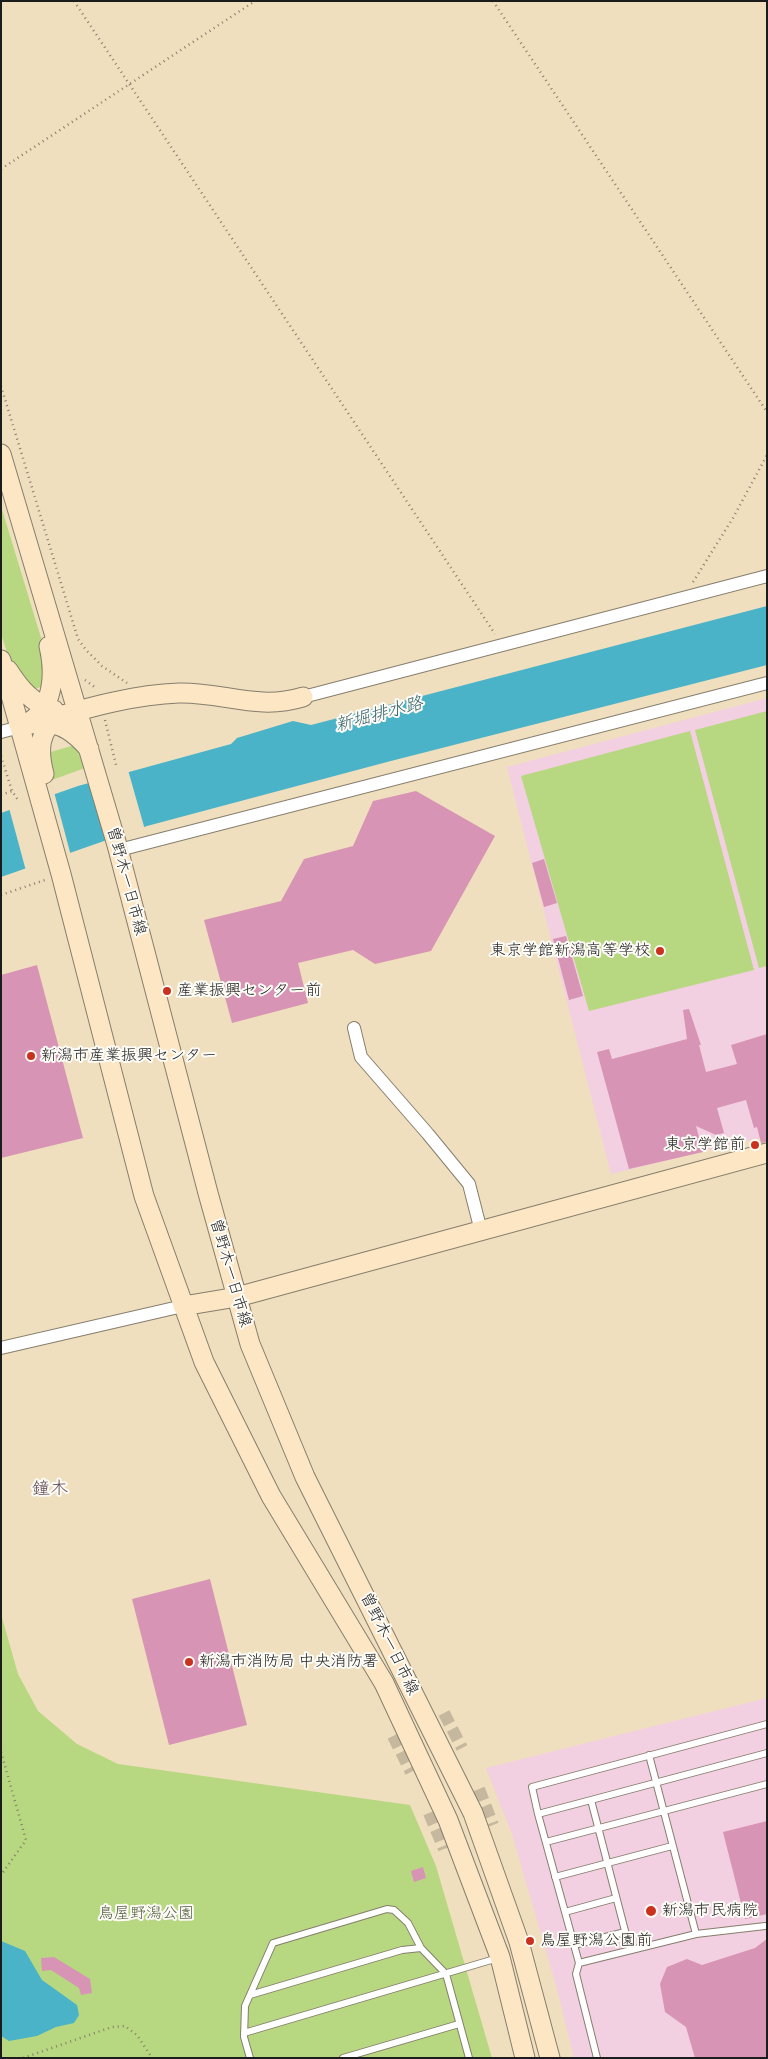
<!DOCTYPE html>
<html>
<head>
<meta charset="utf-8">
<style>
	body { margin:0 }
	#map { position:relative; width:768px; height:2059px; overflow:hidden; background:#efdfbe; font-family:Pangolin,sans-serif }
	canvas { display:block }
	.frame { position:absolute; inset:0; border:2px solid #1c1c1c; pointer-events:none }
</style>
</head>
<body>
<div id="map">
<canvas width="768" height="2059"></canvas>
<div class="frame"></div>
</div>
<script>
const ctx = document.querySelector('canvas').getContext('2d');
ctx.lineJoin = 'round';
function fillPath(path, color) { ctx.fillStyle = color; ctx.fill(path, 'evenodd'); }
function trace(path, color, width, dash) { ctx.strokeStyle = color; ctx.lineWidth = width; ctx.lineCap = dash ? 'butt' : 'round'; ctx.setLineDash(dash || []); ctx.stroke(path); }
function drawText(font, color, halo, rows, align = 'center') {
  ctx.font = font + ' Pangolin,"Klee One",sans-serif'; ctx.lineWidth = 4; ctx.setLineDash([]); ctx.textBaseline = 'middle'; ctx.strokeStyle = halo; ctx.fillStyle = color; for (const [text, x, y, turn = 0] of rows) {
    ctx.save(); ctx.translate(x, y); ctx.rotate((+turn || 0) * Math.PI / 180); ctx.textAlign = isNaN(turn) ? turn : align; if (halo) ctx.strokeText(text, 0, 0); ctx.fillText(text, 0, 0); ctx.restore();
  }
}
fillPath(new Path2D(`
	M 767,698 L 767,1136 L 611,1174 L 507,767 Z
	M 767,1698 L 767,2058 L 574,2058 L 557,1989 L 512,1834 L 486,1768 Z`), '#f2cfe1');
fillPath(new Path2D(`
	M 1,506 L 42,641 L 45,686 L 30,690 L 9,658 L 1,634 Z
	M 767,711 L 767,966 L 759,968 L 695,730 Z
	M 690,731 L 754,970 L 589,1011 L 521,776 Z
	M 75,745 L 85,768 L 52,780 L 47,753 Z
	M 1,1614 L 18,1674 L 38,1711 L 77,1744 L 118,1764 L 410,1805 L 436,1866 L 492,2058 L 1,2058 Z`), '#b7d880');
fillPath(new Path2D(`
	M 767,606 L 767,665 L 387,762 L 147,826 L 1,877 L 1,813 L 78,786 L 231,744 L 237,738 L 293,721 L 311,725 Z
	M 1,1941 L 25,1951 L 42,1980 L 77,2005 L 79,2015 L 74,2023 L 56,2027 L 37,2036 L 9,2041 L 1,2036 Z`), '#4ab3c8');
fillPath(new Path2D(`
	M 128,770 L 145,830 L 107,843 L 90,780 Z
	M 54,792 L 71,856 L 26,871 L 9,808 Z`), '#efdfbe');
fillPath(new Path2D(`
	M 416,791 L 495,836 L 431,951 L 375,964 L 353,950 L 298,963 L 308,1003 L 232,1023 L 204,920 L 281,901 L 304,859 L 353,846 L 373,801 Z
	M 544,859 L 557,903 L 544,907 L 532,863 Z
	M 566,936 L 583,996 L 569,1000 L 553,939 Z
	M 37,965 L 83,1138 L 1,1158 L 1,975 Z
	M 689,1009 L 701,1045 L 699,1045 L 706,1072 L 737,1064 L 731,1045 L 767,1034 L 767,1142 L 761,1143 L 757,1127 L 754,1128 L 746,1100 L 717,1108 L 724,1133 L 716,1135 L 696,1126 L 703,1152 L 629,1169 L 597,1052 L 609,1049 L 612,1059 L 687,1039 L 683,1010 Z
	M 210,1579 L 247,1725 L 169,1745 L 132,1599 Z
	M 767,1821 L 767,1914 L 745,1919 L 723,1832 Z
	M 423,1867 L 426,1878 L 414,1882 L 411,1871 Z
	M 767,1939 L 767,2058 L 695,2058 L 686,2027 L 665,2012 L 660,1984 L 667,1967 L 687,1959 L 702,1965 L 755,1948 Z
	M 54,1957 L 90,1979 L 92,1993 L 81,1995 L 79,1988 L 51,1970 L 42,1971 L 41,1958 Z`), '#d894b4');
trace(new Path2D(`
	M 444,1713 L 462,1748
	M 393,1736 L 411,1772
	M 479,1789 L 493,1825
	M 429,1813 L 444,1849`), '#c5b89e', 12, [12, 6]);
const lane = new Path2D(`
	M 591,1800 L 538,1814 L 579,1963 L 696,1934 L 649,1755
	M 538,1814 L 532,1787 L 767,1724
	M 546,1842 L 767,1784
	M 555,1877 L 672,1846
	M 565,1912 L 616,1898
	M 696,1934 L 765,1926
	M 574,1945 L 625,1932
	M 630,1950 L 591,1800 L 767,1753
	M 579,1963 L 576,1974 L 597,2058
	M 250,1995 L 402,1950 L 421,1948
	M 244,2033 L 498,1958
	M 250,2058 L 244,2037 L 245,2006 L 273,1943 L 387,1909 L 394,1910 L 408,1923 L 421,1948 L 446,1974 L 469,2058
	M 343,2058 L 459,2024`);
const street = new Path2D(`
	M 303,697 L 767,576
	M 1,732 L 20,727
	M 119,850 L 767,683
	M 354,1028 L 361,1057 L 428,1134 L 469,1184 L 481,1231
	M 1,1348 L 183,1306`);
const secondary = new Path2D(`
	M 1,454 L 117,845 L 208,1193 L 250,1344 L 305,1477 L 473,1813 L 519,1942 L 550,2058
	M 1,660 L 61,874 L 144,1196 L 204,1362 L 271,1496 L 384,1683 L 448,1820 L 500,1957 L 525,2058
	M 8,670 C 20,689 33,704 54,710
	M 41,722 C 63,723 76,734 89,749
	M 26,724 C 55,709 55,672 49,646
	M 20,727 C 72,713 124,695 179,693 C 224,692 257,711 303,697
	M 44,774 C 38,751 38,731 59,716
	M 183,1306 L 237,1297 L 767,1153`);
trace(lane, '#867e6d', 8);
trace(street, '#867e6d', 14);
trace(secondary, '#867e6d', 21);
trace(new Path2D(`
	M 74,1 L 495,634
	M 493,1 L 767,412
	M 1,169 L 255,1
	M 1,386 L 78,639 L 86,650 L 102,666 L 127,683
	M 693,582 L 733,518 L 767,455
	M 85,680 L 96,688
	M 105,720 L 116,765
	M 1,756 L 12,791 L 18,800
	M 1,795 L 12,791
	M 1,895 L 45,880
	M 1,1752 L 26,1840 L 1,1875
	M 23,2058 L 112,2027 L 125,2026 L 137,2035 L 152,2058`), '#867e6d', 2.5, [1, 4]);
trace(lane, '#fff', 6);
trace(street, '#fff', 12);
trace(secondary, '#fce6c4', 19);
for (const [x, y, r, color] of [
	[660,951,5,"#c8321e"],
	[167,991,5,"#c8321e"],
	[31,1056,5,"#c8321e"],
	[755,1145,5,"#c8321e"],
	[189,1662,5,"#c8321e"],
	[651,1911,6,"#c8321e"],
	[530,1941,5,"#c8321e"]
]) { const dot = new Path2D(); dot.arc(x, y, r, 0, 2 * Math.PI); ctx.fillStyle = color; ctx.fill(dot); trace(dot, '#fdfcf7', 2); }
drawText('16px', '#1c1c1c', '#fdfcf7', [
	["曽野木一日市線",126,881,75],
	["曽野木一日市線",230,1273,74],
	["曽野木一日市線",389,1644,64]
]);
drawText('16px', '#1c1c1c', '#fdfcf7', [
	["東京学館新潟高等学校",650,951,"right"],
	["産業振興センター前",177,991],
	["新潟市産業振興センター",41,1056],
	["東京学館前",745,1145,"right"],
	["新潟市消防局 中央消防署",199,1662],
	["新潟市民病院",662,1911],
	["鳥屋野潟公園前",540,1941]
], 'left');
drawText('16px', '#525e3f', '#fdfcf7', [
	["鳥屋野潟公園",146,1914]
]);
drawText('italic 18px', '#316069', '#fdfcf7', [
	["新堀排水路",379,715,-15]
]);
drawText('18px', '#5e4651', '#fdfcf7', [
	["鐘木",50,1489]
]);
</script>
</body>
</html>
